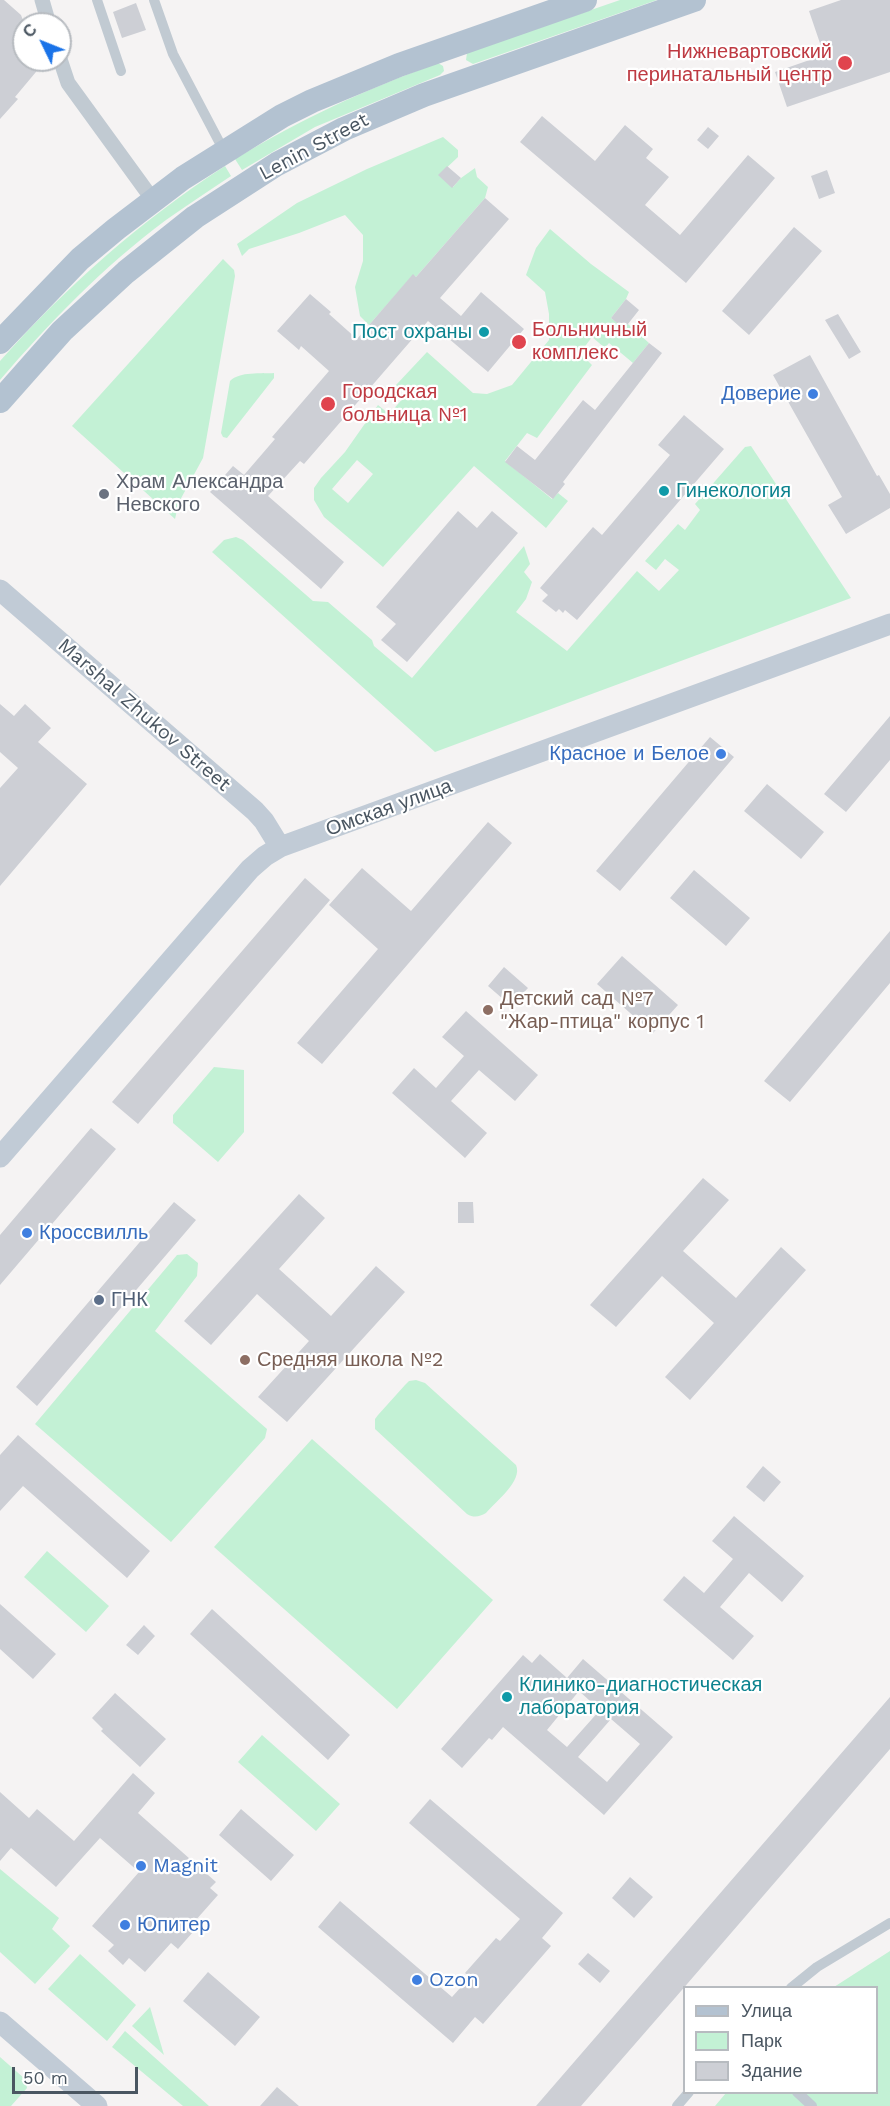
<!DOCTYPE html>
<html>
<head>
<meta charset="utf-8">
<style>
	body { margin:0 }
	#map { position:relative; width:890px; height:2106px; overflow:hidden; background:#f5f3f3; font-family:"Work Sans",sans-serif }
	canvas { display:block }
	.legend { position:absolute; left:683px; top:1986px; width:195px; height:108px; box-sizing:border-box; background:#fff; border:2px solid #b7bbc0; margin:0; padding:8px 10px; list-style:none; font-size:18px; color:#4a5661 }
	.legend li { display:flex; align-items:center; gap:12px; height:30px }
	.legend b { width:30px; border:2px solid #b7bbc0 }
	.north { position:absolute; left:12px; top:12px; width:60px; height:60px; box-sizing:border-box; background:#fff; border:2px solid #b7bbc0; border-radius:50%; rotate:313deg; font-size:16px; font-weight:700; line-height:24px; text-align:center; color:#4a5661 }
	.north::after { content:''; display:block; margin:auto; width:21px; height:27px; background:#1a73e8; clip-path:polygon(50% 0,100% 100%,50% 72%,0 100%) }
	.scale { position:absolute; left:12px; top:2067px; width:126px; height:27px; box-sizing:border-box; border:3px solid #4a5661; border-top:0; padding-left:8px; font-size:18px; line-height:21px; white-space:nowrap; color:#4a5661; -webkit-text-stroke:4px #fff; paint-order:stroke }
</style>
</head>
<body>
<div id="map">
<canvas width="890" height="2106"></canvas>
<ul class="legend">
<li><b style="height:8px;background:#b3c2d1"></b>Улица</li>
<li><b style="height:16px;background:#c3f1d5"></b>Парк</li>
<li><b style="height:16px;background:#cdcfd5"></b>Здание</li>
</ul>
<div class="north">С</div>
<div class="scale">50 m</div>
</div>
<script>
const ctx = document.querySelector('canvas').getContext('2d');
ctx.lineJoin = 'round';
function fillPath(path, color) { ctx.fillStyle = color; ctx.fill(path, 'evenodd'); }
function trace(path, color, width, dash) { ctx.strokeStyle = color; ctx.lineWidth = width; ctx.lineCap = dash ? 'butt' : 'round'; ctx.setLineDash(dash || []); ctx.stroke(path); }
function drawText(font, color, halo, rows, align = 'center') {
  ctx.font = font + ' "Work Sans",sans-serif'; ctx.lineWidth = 4.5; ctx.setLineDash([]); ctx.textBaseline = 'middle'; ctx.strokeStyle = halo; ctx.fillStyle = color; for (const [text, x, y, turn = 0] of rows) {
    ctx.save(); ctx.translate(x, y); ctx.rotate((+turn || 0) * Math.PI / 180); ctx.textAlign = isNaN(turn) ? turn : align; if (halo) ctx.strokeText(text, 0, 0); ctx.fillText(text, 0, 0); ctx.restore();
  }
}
fillPath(new Path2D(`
	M 620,0 L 657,0 L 473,64 L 466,60 L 467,53 L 472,51 Z
	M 438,63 L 443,66 L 444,71 L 440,75 L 315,127 L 242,170 L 235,159 C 303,118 364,90 438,63 Z
	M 443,137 L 458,150 L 458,157 L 439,175 L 453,187 L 461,178 L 475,168 L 477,177 L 488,187 L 485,198 L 416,277 L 413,275 L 369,325 L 360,316 L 355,287 L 363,261 L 363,235 L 345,215 L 299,233 L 249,249 L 242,256 L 237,244 L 297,203 L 367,169 Z
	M 225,166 L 231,176 C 209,191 187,205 166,220 C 104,266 50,322 0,380 L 0,361 C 68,285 139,222 225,166 Z
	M 550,229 L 591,264 L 629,292 L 626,299 L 611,318 L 624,328 L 628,324 L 649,343 L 633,363 L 609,343 L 605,348 L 592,337 L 580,353 L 592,365 L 537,438 L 527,433 L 505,461 L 552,499 L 558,493 L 568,501 L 546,528 L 474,466 L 383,567 L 324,517 L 314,500 L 314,488 L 321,478 L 345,452 L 378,405 L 389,414 L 406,395 L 396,385 L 427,352 L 473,393 L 487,394 L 512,385 L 549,340 L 549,314 L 545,292 L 526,275 L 536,248 ZM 357,460 L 373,474 L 348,503 L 332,489 Z
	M 223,259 L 234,270 L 235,276 L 203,458 L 179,502 L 175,519 L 72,426 Z
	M 274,373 L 274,378 L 227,438 L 223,437 L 221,433 L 230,381 C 240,371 261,374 274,373 Z
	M 751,446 L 851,598 L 435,752 L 212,552 L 224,540 L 236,537 L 243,540 L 313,601 L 328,602 L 372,640 L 374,646 L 412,678 L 524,546 L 530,564 L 524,572 L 532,582 L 526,599 L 516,612 L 567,651 L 637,571 L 659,591 L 679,570 L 665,559 L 656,570 L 645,561 L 678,524 L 685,530 L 700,510 L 695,504 L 745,447 Z
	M 214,1067 L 244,1070 L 244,1132 L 218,1162 L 173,1123 L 173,1115 Z
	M 187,1254 L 198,1263 L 197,1276 L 155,1331 L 267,1429 L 265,1438 L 171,1542 L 35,1424 L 177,1255 Z
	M 416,1380 L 425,1383 L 516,1465 C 523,1481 496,1501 486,1513 C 479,1517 474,1518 467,1514 L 375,1429 L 375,1419 L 378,1415 L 405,1385 L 409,1381 Z
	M 312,1439 L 493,1600 L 397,1709 L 214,1547 Z
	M 47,1551 L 109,1606 L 86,1632 L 24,1577 Z
	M 262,1735 L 340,1804 L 316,1831 L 238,1762 Z
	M 0,1869 L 59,1918 L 52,1929 L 70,1946 L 35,1984 L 0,1952 Z
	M 890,1951 L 890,2106 L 715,2106 L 726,2093 L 876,2092 L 876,1988 L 834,1987 Z
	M 80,1954 L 136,2005 L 107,2041 L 48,1989 Z
	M 150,2007 L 164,2055 L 132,2026 Z
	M 125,2031 L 209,2106 L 183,2106 L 112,2047 Z
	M 0,2057 L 25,2079 L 27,2088 L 11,2106 L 0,2106 Z`), '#c3f1d5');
fillPath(new Path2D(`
	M 0,0 L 4,0 L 21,15 L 24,23 L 24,60 L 46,60 L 15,97 L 18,99 L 0,119 Z
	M 841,0 L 890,0 L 890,72 L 787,107 L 775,72 L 824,55 L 809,11 Z
	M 136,3 L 146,30 L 122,38 L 113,12 Z
	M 542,116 L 595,161 L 625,125 L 653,149 L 646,158 L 669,177 L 645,205 L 680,235 L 748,155 L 775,178 L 686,283 L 520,142 Z
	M 708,127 L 719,136 L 708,149 L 697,140 Z
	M 447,166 L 461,178 L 452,188 L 438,175 Z
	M 827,170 L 835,193 L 819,199 L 811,176 Z
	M 485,198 L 509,219 L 440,298 L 461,316 L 481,292 L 524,329 L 488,372 L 428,321 L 304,464 L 300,461 L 268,496 L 344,562 L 321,589 L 210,492 L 233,466 L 244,475 L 275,439 L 272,437 L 329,371 L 301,346 L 299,350 L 277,331 L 310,294 L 331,312 L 329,314 L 357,339 L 413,274 L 416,277 Z
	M 794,227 L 822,251 L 749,335 L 722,311 Z
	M 626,299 L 639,310 L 624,329 L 611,318 Z
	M 838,314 L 861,352 L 849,359 L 825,320 Z
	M 649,343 L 662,353 L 563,482 L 565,484 L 553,499 L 505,462 L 517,446 L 535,460 L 583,400 L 595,410 Z
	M 810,355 L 877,476 L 879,475 L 890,494 L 890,508 L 846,534 L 828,505 L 842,497 L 773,375 Z
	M 684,415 L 724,449 L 577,620 L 565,610 L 563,613 L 559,609 L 556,612 L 542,601 L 548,595 L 540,588 L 593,527 L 602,535 L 670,455 L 658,445 Z
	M 458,511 L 477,528 L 492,511 L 518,533 L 407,662 L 381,640 L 396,624 L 376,607 Z
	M 0,704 L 14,716 L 25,704 L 51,728 L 38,742 L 87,784 L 0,886 L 0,788 L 18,768 L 0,752 Z
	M 890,716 L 890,760 L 846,812 L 824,794 Z
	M 710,737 L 734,757 L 620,891 L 596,871 Z
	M 767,784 L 824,832 L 801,859 L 744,811 Z
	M 488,822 L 512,843 L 322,1064 L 297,1043 L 378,949 L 329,905 L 362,868 L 411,911 Z
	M 694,870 L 750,918 L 726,946 L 670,898 Z
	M 305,878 L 330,900 L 138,1124 L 112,1102 Z
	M 890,931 L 890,983 L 790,1102 L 764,1081 Z
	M 622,956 L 678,1005 L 653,1033 L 597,984 Z
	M 504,967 L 528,988 L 511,1006 L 488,986 Z
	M 466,1011 L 538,1075 L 515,1101 L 479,1070 L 451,1101 L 487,1133 L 465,1158 L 392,1093 L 414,1068 L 436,1088 L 464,1056 L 442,1037 Z
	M 91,1128 L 116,1149 L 0,1285 L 0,1235 Z
	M 703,1178 L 729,1200 L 683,1251 L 736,1298 L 781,1247 L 806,1270 L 690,1400 L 665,1377 L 714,1323 L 662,1276 L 616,1327 L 590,1305 Z
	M 299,1194 L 325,1218 L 279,1269 L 331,1316 L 376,1266 L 405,1292 L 287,1422 L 258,1397 L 309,1341 L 257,1294 L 211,1345 L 184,1321 Z
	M 174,1202 L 196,1220 L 37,1406 L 16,1387 Z
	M 458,1202 L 473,1202 L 474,1223 L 458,1223 Z
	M 18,1435 L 150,1551 L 127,1578 L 23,1486 L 0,1511 L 0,1455 Z
	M 763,1466 L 781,1482 L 764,1502 L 746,1487 Z
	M 734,1516 L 804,1576 L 782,1602 L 749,1573 L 720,1607 L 754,1636 L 733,1660 L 663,1600 L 684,1576 L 704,1593 L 733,1559 L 712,1541 Z
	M 0,1604 L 56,1654 L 33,1679 L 0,1649 Z
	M 212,1609 L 350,1735 L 328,1760 L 190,1634 Z
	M 144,1625 L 155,1636 L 138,1655 L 126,1645 Z
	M 540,1654 L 567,1678 L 583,1659 L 673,1737 L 604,1815 L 503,1727 L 492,1740 L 489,1738 L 462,1768 L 441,1749 L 523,1655 L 532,1663 ZM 579,1691 L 600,1710 L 567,1747 L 547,1730 ZM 611,1719 L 640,1744 L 607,1782 L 578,1757 Z
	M 115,1693 L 166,1739 L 140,1767 L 101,1731 L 103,1729 L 92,1718 Z
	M 890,1697 L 890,1749 L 675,1998 L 581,2106 L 536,2106 Z
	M 133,1773 L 155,1793 L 138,1813 L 216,1882 L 210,1888 L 218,1895 L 195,1921 L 200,1924 L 178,1949 L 171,1943 L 145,1972 L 129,1958 L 123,1965 L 108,1951 L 114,1945 L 92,1926 L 139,1872 L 100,1838 L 56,1887 L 11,1848 L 0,1861 L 0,1792 L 29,1818 L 37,1809 L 74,1841 Z
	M 430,1799 L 563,1913 L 542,1938 L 551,1946 L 483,2024 L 475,2017 L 453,2043 L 318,1927 L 340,1901 L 452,1997 L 470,1977 L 465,1973 L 496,1938 L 500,1941 L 520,1919 L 409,1823 Z
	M 241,1809 L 294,1855 L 271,1881 L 219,1835 Z
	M 630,1877 L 653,1897 L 634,1918 L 612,1898 Z
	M 588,1953 L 610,1971 L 600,1983 L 578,1964 Z
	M 208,1972 L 260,2017 L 235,2046 L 183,2001 Z
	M 277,2087 L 299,2106 L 260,2106 Z`), '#cdcfd5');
trace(new Path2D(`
	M 97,0 L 121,71
	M 154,0 L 173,54 L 224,151
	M 791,1988 L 817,1967 L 890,1923
	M 797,2092 L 812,2106
	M 677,2106 L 689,2092`), '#c1cad2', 10);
trace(new Path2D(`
	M 42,0 L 49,24
	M 60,59 L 68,83 L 153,200`), '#c1cad2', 15);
trace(new Path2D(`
	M 0,590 L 255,811 L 264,821 L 280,847
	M 0,1157 L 250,869 L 265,856 L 280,847 L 890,624
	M 0,2022 L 97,2106`), '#c1cbd6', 21);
trace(new Path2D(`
	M 0,342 L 80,259 L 116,229 L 183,178 L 282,116 L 312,101 L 399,65 L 585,0
	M 0,401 L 62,331 L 126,272 L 195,217 L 277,164 L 344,129 L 424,95 L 694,0`), '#b3c2d1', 24);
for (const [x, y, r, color] of [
	[845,63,8,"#e0444e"],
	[484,332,6,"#0f9aa8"],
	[519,342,8,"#e0444e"],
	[813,394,6,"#3f7fe0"],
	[328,404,8,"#e0444e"],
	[664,491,6,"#0f9aa8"],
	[104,494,6,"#6b7280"],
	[721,754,6,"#3f7fe0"],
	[488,1010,6,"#8d6e63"],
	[27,1233,6,"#3f7fe0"],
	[99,1300,6,"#5c6f8a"],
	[245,1360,6,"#8d6e63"],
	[507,1697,6,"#0f9aa8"],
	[141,1866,6,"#3f7fe0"],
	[125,1925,6,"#3f7fe0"],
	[417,1980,6,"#3f7fe0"]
]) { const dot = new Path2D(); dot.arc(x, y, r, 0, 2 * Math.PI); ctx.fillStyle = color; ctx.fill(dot); trace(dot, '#fff', 2); }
drawText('20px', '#be3a42', '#fff', [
	["Нижневартовский",832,52,"right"],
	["перинатальный центр",832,75,"right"],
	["Больничный",532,330],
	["комплекс",532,353],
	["Городская",342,392],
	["больница №1",342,415]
], 'left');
drawText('20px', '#4a5661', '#fff', [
	["Lenin Street",314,147,-28],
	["Marshal Zhukov Street",144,715,41],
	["Омская улица",389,808,-20]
]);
drawText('20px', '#0d838f', '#fff', [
	["Пост охраны",472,332,"right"],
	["Гинекология",676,491],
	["Клинико-диагностическая",519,1685],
	["лаборатория",519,1708]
], 'left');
drawText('20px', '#366cbe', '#fff', [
	["Доверие",801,394,"right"],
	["Красное и Белое",709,754,"right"],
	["Кроссвилль",39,1233],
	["Magnit",153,1866],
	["Юпитер",137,1925],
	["Ozon",429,1980]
], 'left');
drawText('20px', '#5b616d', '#fff', [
	["Храм Александра",116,482],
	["Невского",116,505]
], 'left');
drawText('20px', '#785e54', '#fff', [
	["Детский сад №7",500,999],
	["\"Жар-птица\" корпус 1",500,1022],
	["Средняя школа №2",257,1360]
], 'left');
drawText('20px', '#4e5e75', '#fff', [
	["ГНК",111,1300]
], 'left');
</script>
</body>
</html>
